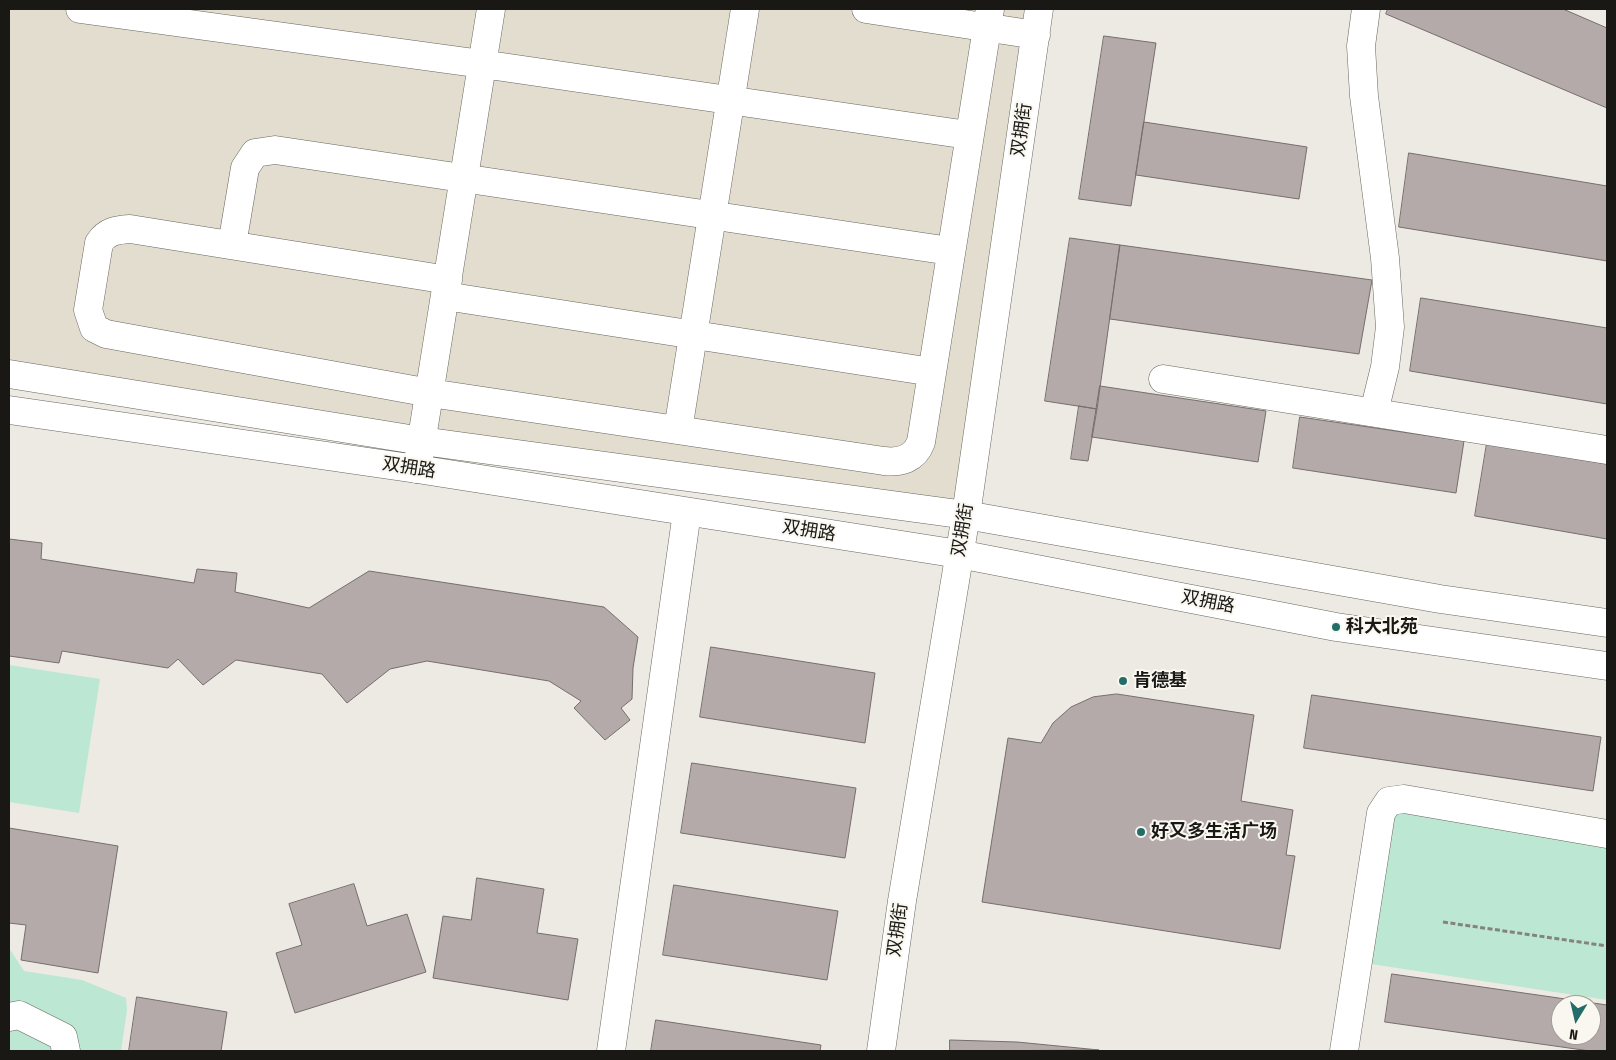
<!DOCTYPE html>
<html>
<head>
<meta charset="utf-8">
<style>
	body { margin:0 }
	#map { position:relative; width:1616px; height:1060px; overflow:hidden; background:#eceae2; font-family:"Fira Sans Condensed",sans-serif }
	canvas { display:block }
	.frame { position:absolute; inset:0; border:10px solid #191815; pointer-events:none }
	.north { position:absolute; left:1551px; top:995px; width:50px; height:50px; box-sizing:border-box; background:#f9f7ef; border:1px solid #9f9e98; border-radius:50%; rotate:189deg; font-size:14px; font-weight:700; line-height:20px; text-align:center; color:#191815 }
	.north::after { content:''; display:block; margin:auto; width:18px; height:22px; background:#226d6a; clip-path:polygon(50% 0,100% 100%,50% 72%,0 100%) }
</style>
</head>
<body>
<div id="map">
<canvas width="1616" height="1060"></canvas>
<div class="frame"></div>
<div class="north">N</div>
</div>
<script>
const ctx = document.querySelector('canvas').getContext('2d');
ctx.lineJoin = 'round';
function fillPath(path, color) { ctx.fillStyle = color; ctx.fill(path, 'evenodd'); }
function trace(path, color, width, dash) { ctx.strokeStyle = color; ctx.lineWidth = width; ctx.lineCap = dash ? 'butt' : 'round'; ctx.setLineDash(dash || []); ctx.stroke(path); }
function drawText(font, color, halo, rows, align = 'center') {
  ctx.font = font + ' "Fira Sans Condensed","Noto Sans SC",sans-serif'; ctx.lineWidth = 4; ctx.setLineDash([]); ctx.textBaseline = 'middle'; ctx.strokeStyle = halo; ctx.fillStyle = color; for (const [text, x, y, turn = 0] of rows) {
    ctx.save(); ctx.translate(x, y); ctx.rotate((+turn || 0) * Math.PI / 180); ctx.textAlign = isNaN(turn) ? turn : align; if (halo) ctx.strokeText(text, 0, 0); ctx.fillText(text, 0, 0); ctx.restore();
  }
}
fillPath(new Path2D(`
	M 9,9 L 1039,9 L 966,515 L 9,371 Z`), '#e2ddce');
fillPath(new Path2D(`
	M 9,665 L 100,679 L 79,813 L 9,802 Z
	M 1385,797 L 1607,834 L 1607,1000 L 1358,962 Z
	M 9,948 L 24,971 L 82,980 L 126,998 L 127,1010 L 121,1051 L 9,1051 Z`), '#bce7d2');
const building = new Path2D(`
	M 1388,9 L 1563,9 L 1607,28 L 1607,108 L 1386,14 Z
	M 1104,36 L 1156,43 L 1131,206 L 1079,199 Z
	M 1144,122 L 1307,147 L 1299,199 L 1136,175 Z
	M 1409,153 L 1607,186 L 1607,261 L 1399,227 Z
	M 1070,238 L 1120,245 L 1097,409 L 1045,401 Z
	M 1120,245 L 1372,280 L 1359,354 L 1110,319 Z
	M 1421,298 L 1607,328 L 1607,404 L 1410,371 Z
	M 1100,386 L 1266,411 L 1258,462 L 1092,437 Z
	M 1079,406 L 1097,409 L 1088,461 L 1071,459 Z
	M 1300,417 L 1464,441 L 1456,493 L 1293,468 Z
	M 1487,443 L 1607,464 L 1607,539 L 1475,516 Z
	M 9,539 L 42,543 L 41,559 L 194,583 L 197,569 L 237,573 L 235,592 L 309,608 L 369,571 L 604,607 L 638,637 L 633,668 L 632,699 L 621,708 L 630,720 L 605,740 L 574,708 L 581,701 L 549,681 L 427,661 L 390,669 L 347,703 L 322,674 L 236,660 L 203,685 L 178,659 L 168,668 L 62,651 L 59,663 L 9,656 Z
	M 711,647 L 875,673 L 865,743 L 700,717 Z
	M 1117,694 L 1254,715 L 1241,801 L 1293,810 L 1286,855 L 1295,856 L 1280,949 L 982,902 L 1008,738 L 1041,743 L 1053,723 L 1071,707 L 1093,697 Z
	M 1312,695 L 1601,737 L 1593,791 L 1304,748 Z
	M 692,763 L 856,788 L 845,858 L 681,833 Z
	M 9,828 L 118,846 L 98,973 L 21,960 L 26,925 L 9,923 Z
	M 477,878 L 544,889 L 537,933 L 578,939 L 568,1000 L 433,978 L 443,916 L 471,920 Z
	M 354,884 L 367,926 L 407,914 L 426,972 L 295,1013 L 276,953 L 302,945 L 289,904 Z
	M 674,885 L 838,911 L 827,980 L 663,955 Z
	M 1392,974 L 1607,1005 L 1607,1051 L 1590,1051 L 1385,1022 ZM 1561,1005 L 1591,1005 L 1591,1035 L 1561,1035 Z
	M 137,997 L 227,1012 L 221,1051 L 129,1051 Z
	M 656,1020 L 821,1045 L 820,1051 L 651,1051 Z
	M 950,1040 L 1017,1042 L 1099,1050 L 950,1051 Z`);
fillPath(building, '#b4aaaa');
trace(building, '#766d6d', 1);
const minor = new Path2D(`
	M 80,9 L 482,64 L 968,135
	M 866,9 L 1036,35
	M 1366,9 L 1361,46 L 1364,96 L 1385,258 L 1390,327 L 1385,367 L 1374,412
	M 232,245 L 245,168 L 255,153 L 275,150 L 950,251
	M 448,280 L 130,229 C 116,230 107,231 99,243 L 88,310 L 94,328 L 106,334 L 430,393 L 884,461 C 900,463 915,459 921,442 L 990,9
	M 445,296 L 932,372
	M 1163,379 L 1607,450
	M 678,430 L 745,9
	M 417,469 L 491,9
	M 9,1017 L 19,1015 L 63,1037 L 66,1051
	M 611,1051 L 687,512
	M 881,1051 L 902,901 L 966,515 L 1039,9
	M 1344,1051 L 1381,813 L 1389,801 L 1404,799 L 1607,834`);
const major = new Path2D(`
	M 9,374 L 422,441 L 966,515 L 1440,599 L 1607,623
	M 9,410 L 417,469 L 959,554 L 1336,627 L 1607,666`);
trace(minor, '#68665f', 29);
trace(major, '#68665f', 29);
trace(new Path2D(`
	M 1443,922 L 1607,946`), '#85837e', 3, [5, 2.5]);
trace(minor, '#fff', 28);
trace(major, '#fff', 28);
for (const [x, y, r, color] of [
	[1336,627,5,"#226d6a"],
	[1123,681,5,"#226d6a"],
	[1141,832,5,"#226d6a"]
]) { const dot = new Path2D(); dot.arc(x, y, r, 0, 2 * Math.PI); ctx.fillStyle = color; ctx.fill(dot); trace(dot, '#f9f7ef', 2); }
drawText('18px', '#191815', '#f9f7ef', [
	["双拥街",1022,130,-82],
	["双拥路",409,468,9],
	["双拥街",963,530,-81],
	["双拥路",809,531,9],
	["双拥路",1208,602,11],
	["双拥街",898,930,-82]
]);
drawText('bold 18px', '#191815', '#f9f7ef', [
	["科大北苑",1346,627],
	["肯德基",1133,681],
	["好又多生活广场",1151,832]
], 'left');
</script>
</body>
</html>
